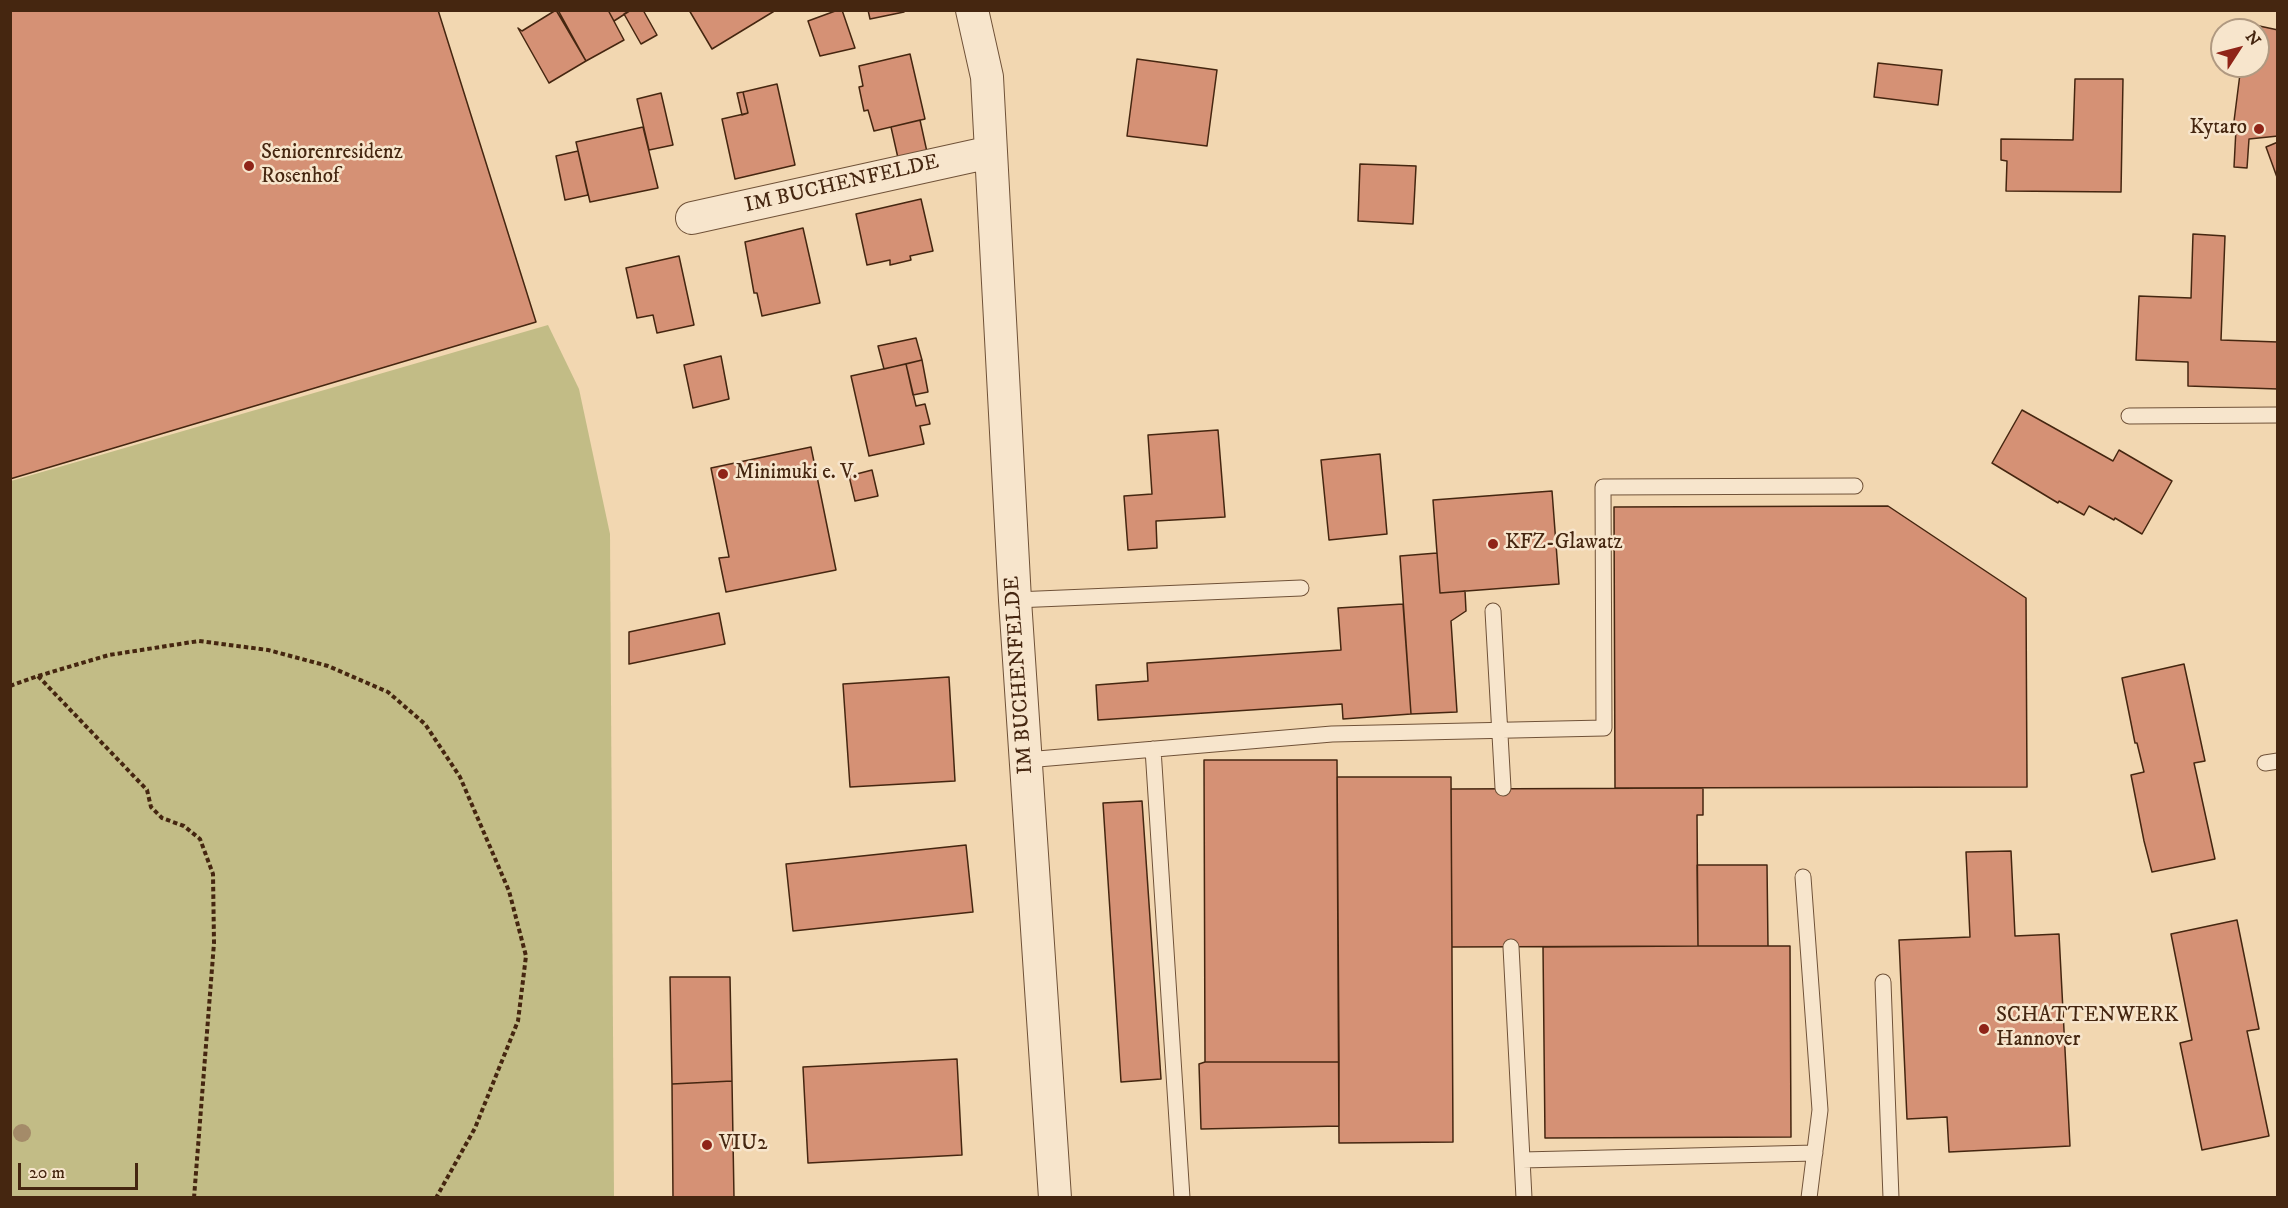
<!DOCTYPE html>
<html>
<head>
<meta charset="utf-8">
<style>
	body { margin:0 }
	#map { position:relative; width:2288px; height:1208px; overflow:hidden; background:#f2d7b1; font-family:"IM FELL DW Pica",serif }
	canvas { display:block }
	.frame { position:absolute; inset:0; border:12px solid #452610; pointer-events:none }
	.north { position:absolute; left:2210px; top:18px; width:60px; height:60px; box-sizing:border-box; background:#f7e5cc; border:2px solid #b09981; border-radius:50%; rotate:54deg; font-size:16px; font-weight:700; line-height:24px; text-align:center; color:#452610 }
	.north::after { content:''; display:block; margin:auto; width:21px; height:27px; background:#8f2418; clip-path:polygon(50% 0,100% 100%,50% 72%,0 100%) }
	.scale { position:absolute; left:18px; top:1163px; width:120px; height:27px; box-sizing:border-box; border:3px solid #452610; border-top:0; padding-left:8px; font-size:18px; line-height:21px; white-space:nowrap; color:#452610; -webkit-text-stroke:4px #f7e5cc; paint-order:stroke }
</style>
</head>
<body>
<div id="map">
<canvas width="2288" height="1208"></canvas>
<div class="frame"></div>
<div class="north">N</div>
<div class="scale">20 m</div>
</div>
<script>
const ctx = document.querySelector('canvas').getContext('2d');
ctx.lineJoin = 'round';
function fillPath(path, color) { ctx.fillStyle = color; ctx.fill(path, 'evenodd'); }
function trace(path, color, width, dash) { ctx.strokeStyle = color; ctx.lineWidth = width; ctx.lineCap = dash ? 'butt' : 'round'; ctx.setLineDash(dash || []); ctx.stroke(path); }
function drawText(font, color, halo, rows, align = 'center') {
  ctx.font = font + ' "IM FELL DW Pica",serif'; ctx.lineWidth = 5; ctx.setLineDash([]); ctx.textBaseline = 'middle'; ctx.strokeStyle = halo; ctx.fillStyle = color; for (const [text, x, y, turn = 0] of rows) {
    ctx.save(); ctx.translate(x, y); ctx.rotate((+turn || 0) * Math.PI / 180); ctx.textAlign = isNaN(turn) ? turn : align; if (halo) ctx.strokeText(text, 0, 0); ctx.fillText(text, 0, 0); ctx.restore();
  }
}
fillPath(new Path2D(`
	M 548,325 L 579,389 L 610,534 L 614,1197 L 11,1197 L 11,481 Z`), '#c2bc86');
const building = new Path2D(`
	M 10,10 L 438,10 L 536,322 L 10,479 Z
	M 556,10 L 586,61 L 549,83 L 518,28 L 522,31 Z
	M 608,10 L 624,40 L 586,61 L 558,10 Z
	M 608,10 L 631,10 L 614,21 Z
	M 631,10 L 643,10 L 657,35 L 641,44 L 624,14 Z
	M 689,10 L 776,10 L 712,49 Z
	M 838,10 L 842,10 L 855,48 L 820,56 L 808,21 Z
	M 868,10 L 904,10 L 904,12 L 870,19 Z
	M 2250,24 L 2278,30 L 2278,136 L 2249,139 L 2247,168 L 2234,167 L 2236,129 L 2233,129 L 2241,66 L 2258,66 L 2258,30 L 2249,30 Z
	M 910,54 L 925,119 L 874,131 L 868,110 L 864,111 L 859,87 L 863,86 L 859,66 Z
	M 1137,59 L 1217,70 L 1207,146 L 1127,136 Z
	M 1878,63 L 1942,70 L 1938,105 L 1874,97 Z
	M 2075,79 L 2123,79 L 2121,192 L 2006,191 L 2007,161 L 2001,160 L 2001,139 L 2073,140 Z
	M 777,84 L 795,165 L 735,179 L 722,119 L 748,113 L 743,92 Z
	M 743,92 L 748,113 L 742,115 L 737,93 Z
	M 661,93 L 673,145 L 649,150 L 637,99 Z
	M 920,120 L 927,152 L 898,158 L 891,127 Z
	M 643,127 L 658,188 L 590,202 L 576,142 Z
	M 2278,142 L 2278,180 L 2266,147 Z
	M 578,151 L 588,195 L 565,200 L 556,156 Z
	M 1360,164 L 1416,166 L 1413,224 L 1358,221 Z
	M 921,199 L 933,251 L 910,256 L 911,260 L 890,265 L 890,260 L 867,265 L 856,214 Z
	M 803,228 L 820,303 L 762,316 L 757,293 L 754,293 L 745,242 Z
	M 2193,234 L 2225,236 L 2221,340 L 2278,342 L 2278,389 L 2188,386 L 2188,362 L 2136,360 L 2139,296 L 2191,298 Z
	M 679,256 L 694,325 L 657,333 L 653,315 L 637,318 L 626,268 Z
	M 916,338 L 922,360 L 884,369 L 878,346 Z
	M 721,356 L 729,399 L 693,408 L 684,365 Z
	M 922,360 L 928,392 L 913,395 L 906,364 Z
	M 906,364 L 916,406 L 925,404 L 930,424 L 920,426 L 924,444 L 869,456 L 851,376 Z
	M 2022,410 L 2113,461 L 2119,450 L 2172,481 L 2142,534 L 2115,518 L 2114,520 L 2089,506 L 2084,515 L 2059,501 L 2058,503 L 1992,463 Z
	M 1218,430 L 1225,517 L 1156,521 L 1157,548 L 1128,550 L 1124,496 L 1152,494 L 1148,435 Z
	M 811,447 L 836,570 L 726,592 L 719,558 L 729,557 L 711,468 Z
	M 1380,454 L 1387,534 L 1329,540 L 1321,460 Z
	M 872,470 L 878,496 L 855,501 L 849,476 Z
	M 1552,491 L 1559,584 L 1440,593 L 1433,500 Z
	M 1888,506 L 2026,598 L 2027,787 L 1615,788 L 1614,507 Z
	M 1437,553 L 1440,593 L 1465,591 L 1466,611 L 1451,621 L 1457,712 L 1411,714 L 1400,556 Z
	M 1403,604 L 1411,714 L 1343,719 L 1342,704 L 1098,720 L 1096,685 L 1148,681 L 1147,663 L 1341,650 L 1338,608 Z
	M 719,613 L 725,644 L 629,664 L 629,632 Z
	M 2184,664 L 2205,761 L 2194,763 L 2215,859 L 2152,872 L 2144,841 L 2131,775 L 2144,772 L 2137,743 L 2135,743 L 2122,678 Z
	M 949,677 L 955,781 L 850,787 L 843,684 Z
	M 1204,760 L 1337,760 L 1339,1062 L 1205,1062 Z
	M 1337,777 L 1451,777 L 1453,1142 L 1339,1143 Z
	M 1703,788 L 1703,815 L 1697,815 L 1698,946 L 1452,947 L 1451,789 Z
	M 1142,801 L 1161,1079 L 1121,1082 L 1103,803 Z
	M 966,845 L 973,912 L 793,931 L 786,864 Z
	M 2011,851 L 2015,936 L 2059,934 L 2070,1146 L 1949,1152 L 1947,1117 L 1907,1119 L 1899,940 L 1970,937 L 1966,852 Z
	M 1697,865 L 1767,865 L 1768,946 L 1698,946 Z
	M 2237,920 L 2259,1029 L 2247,1031 L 2269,1136 L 2202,1150 L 2180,1043 L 2192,1040 L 2171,934 Z
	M 1698,946 L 1790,946 L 1791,1137 L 1545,1138 L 1543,947 Z
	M 670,977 L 730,977 L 732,1081 L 672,1084 Z
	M 957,1059 L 962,1155 L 808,1163 L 803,1067 Z
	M 1205,1062 L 1339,1062 L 1339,1126 L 1201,1129 L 1199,1064 Z
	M 732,1081 L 734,1198 L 673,1198 L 672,1084 Z`);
fillPath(building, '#d59175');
trace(building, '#452610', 1.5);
const service = new Path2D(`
	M 2129,416 L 2278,415
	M 1015,600 L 1301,588
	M 1493,611 L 1503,788
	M 1153,749 L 1182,1198
	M 1026,760 L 1332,734 L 1604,728 L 1603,487 L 1855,486
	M 2265,763 L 2278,761
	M 1803,877 L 1820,1110 L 1809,1198
	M 1511,947 L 1524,1198
	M 1883,982 L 1891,1198
	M 1522,1160 L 1815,1153`);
const minor = new Path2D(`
	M 972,10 L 987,77 L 1015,600 L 1055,1198
	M 692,218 L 991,152`);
trace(service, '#705238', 17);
trace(minor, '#705238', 34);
trace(new Path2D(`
	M 38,676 L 147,790 L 151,807 L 162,818 L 184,826 L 200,839 L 213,874 L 214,943 L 194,1198
	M 10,686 L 38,676 L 109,655 L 199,641 L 268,650 L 328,666 L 388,692 L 425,724 L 460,777 L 509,891 L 526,956 L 518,1021 L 475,1128 L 436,1198`), '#452610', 4, [4.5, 3]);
trace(service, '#f7e5cc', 15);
trace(minor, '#f7e5cc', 32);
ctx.fillStyle = '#a48b69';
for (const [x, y] of [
	[22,1133]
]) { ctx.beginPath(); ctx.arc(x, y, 9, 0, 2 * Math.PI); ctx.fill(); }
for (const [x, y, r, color] of [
	[2259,129,6,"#8f2418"],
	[249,166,6,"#8f2418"],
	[723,474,6,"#8f2418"],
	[1493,544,6,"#8f2418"],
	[1984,1029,6,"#8f2418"],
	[707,1145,6,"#8f2418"]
]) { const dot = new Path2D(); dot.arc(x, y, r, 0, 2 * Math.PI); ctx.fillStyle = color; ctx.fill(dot); trace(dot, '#f7e5cc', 2); }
drawText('21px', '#452610', '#f7e5cc', [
	["Kytaro",2247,129,"right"],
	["Seniorenresidenz",261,154],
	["Rosenhof",261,178],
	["Minimuki e. V.",735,474],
	["KFZ-Glawatz",1505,544],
	["SCHATTENWERK",1996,1017],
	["Hannover",1996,1041],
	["VIU2",719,1145]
], 'left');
drawText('21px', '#452610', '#f7e5cc', [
	["IM BUCHENFELDE",842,185,-13],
	["IM BUCHENFELDE",1020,675,-94]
]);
</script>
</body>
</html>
